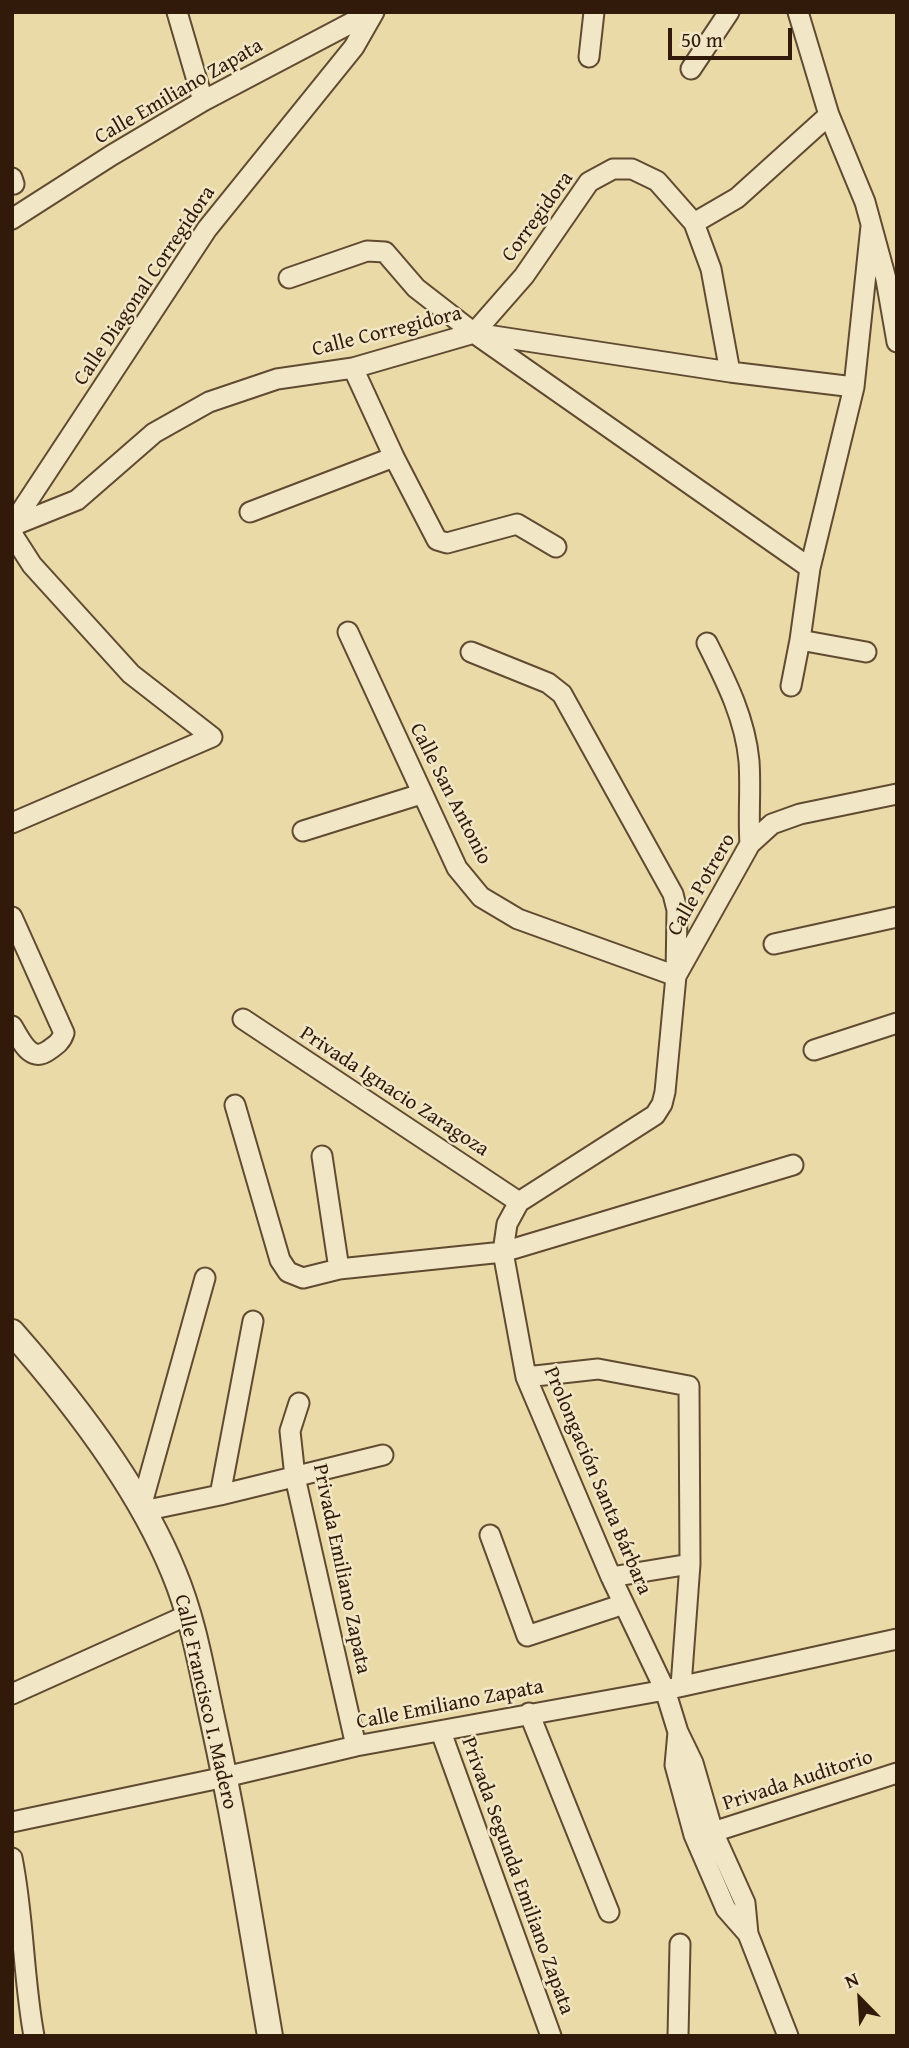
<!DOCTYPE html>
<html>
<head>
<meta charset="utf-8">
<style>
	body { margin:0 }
	#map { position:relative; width:909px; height:2048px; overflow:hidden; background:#eadaa7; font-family:"Gentium Book Plus",serif }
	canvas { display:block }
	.frame { position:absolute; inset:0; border:14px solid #321a0b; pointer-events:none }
	.north { position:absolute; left:825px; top:1964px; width:70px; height:70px; -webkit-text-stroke:5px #f1e7c6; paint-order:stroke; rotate:336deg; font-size:19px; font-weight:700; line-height:28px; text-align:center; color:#321a0b }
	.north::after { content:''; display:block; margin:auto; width:24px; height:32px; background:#321a0b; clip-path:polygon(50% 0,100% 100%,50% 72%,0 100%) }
	.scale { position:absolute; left:668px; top:28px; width:124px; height:32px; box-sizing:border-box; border:4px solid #321a0b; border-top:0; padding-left:9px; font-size:21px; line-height:24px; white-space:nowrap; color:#321a0b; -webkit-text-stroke:5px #f1e7c6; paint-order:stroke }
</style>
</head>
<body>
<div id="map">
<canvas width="909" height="2048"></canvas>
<div class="frame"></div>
<div class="north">N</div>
<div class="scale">50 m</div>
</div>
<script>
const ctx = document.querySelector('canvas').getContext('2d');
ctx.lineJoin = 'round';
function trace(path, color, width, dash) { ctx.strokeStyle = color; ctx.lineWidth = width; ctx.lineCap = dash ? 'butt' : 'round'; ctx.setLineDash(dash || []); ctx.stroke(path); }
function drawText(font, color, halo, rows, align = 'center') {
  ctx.font = font + ' "Gentium Book Plus",serif'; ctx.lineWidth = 5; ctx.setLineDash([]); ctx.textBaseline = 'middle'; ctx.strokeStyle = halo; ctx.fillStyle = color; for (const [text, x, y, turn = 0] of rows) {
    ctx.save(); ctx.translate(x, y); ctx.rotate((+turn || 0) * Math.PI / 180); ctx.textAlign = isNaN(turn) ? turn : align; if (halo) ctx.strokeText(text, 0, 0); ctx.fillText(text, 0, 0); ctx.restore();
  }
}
const minor = new Path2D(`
	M 177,12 L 203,101
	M 798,12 L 829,115 L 865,202 L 886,279 L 897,342
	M 589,57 L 594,12
	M 691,69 L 729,12
	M 12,178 L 14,184
	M 12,219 L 112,155 L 203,101 L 372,12
	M 694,223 L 737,198 L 829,115
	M 289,278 L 367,251 L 385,252 L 416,288 L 474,333 L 810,568
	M 474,333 L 524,276 L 589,182 L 613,169 L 632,169 L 657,181 L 694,223 L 711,269 L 730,372
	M 353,368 L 394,457 L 437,540 L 447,543 L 517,524 L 556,547
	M 250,512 L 394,457
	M 12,525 L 207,229 L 354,47 L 374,12
	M 12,526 L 77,500 L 154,433 L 209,402 L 277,379 L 353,368 L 474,333 L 730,372 L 854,387
	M 12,528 L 14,537 L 32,565 L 131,674 L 212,737 L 12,823
	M 348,632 L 457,868 L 481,897 L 518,919 L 676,976 L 750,844 L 772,824 L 800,814 L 897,794
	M 800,640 L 866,652
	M 707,643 C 726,681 745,718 749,761 C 751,789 748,816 750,844
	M 471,652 L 548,683 L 562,694 L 673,894 L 677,910 L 676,976 L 665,1092 L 662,1104 L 655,1115 L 519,1202 L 507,1224 L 503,1252 L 526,1377 L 611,1577 L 665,1690 L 678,1732 L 693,1763 L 713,1832 L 745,1903 L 748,1934 L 788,2036
	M 791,686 L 800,640 L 810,568 L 854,387 L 871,226
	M 303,831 L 421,794
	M 12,917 L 64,1033 C 61,1042 56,1045 49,1050 C 30,1064 21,1040 12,1026
	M 774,944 L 897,917
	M 243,1019 L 519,1202
	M 814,1050 L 897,1023
	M 235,1105 L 280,1260 L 288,1272 L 303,1278 L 339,1269 L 503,1252 L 793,1165
	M 322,1156 L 339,1269
	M 526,1377 L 598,1369 L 689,1386 L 690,1564 L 681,1686
	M 299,1403 L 290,1431 L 295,1477 L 356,1746
	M 220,1495 L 253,1321
	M 141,1507 L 205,1278
	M 143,1511 L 220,1495 L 383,1455
	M 490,1535 L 527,1636 L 624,1604
	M 611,1577 L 690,1564
	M 12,1694 L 190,1614
	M 529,1713 L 609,1912
	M 441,1732 L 551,2036
	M 678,1732 L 675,1765 L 694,1835 L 726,1909 L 748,1934
	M 12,1822 L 225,1777 L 356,1746 L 665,1690 L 897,1639
	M 713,1832 L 897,1773
	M 12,1858 C 24,1917 23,1977 34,2036
	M 678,2036 L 680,1944`);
const tertiary = new Path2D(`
	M 12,1332 C 72,1400 140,1489 174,1573 C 194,1621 202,1672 213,1722 C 236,1826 252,1931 270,2036`);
trace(minor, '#604a32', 23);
trace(tertiary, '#604a32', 28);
trace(minor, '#f1e7c6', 19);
trace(tertiary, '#f1e7c6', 24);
drawText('21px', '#321a0b', '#f1e7c6', [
	["Calle Emiliano Zapata",179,92,-30],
	["Corregidora",538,217,-54],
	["Calle Diagonal Corregidora",145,286,-56],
	["Calle Corregidora",387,332,-14],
	["Calle San Antonio",450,794,63],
	["Calle Potrero",702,885,-60],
	["Privada Ignacio Zaragoza",394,1092,33],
	["Prolongación Santa Bárbara",597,1481,67],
	["Privada Emiliano Zapata",341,1569,78],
	["Calle Francisco I. Madero",205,1702,77],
	["Calle Emiliano Zapata",450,1705,-11],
	["Privada Auditorio",798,1781,-18],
	["Privada Segunda Emiliano Zapata",517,1876,70]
]);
</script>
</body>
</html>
